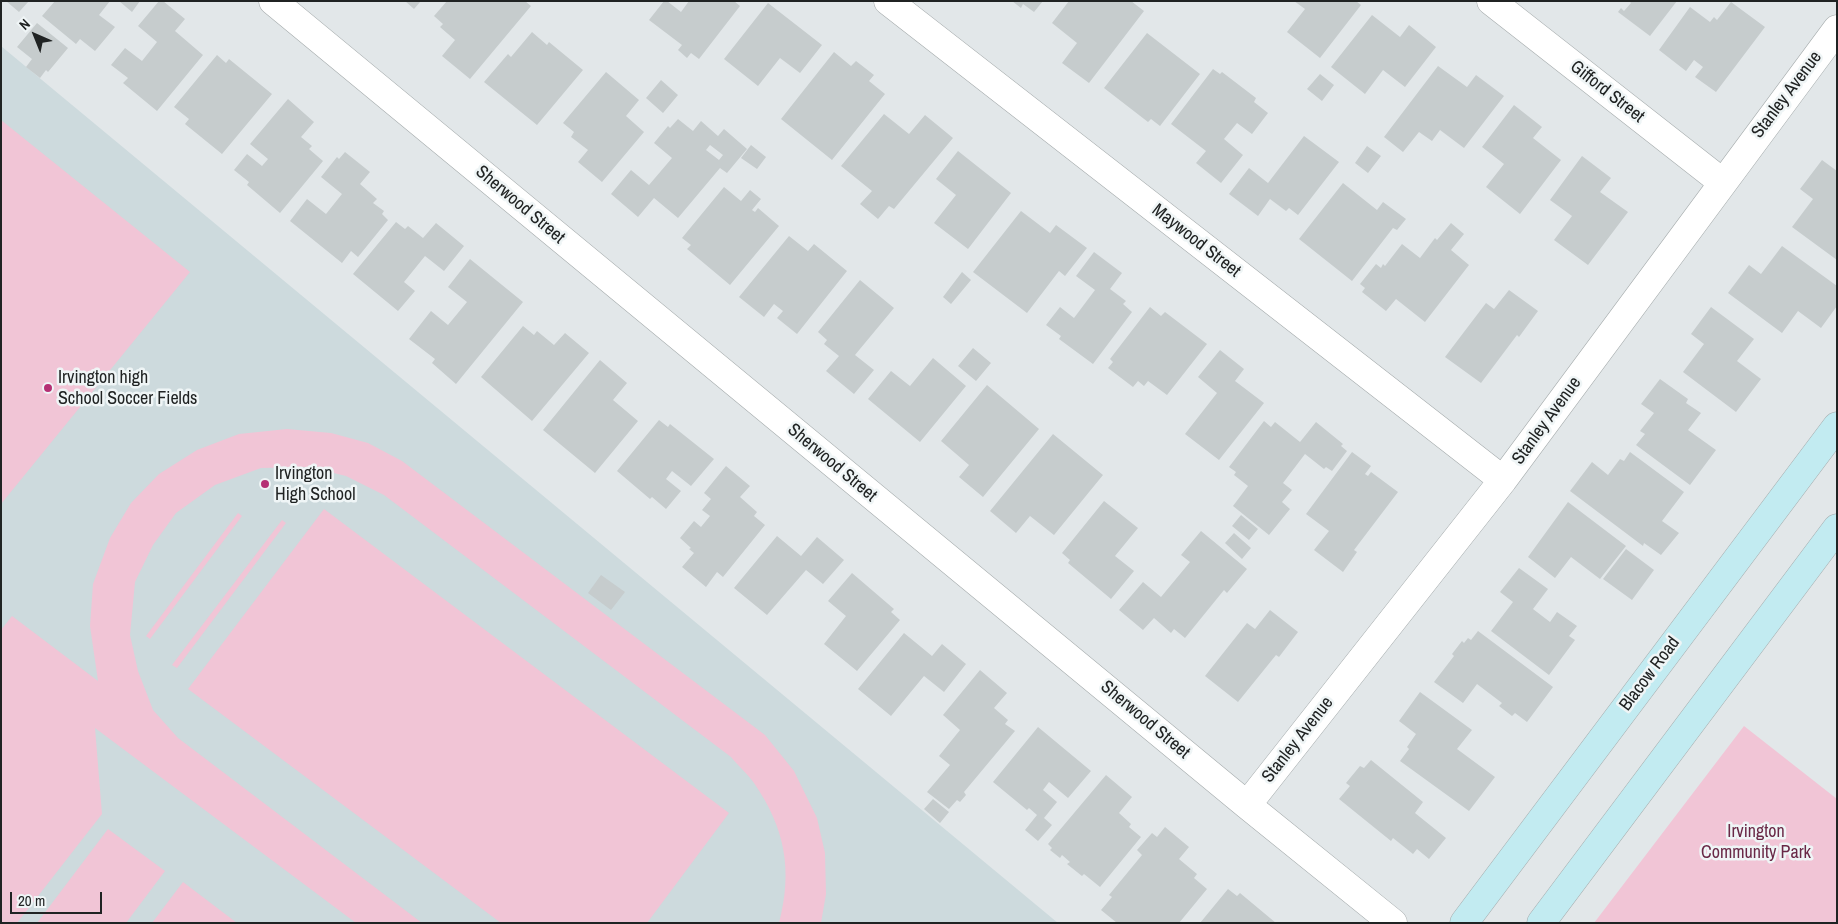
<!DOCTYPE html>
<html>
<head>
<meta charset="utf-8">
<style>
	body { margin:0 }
	#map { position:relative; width:1838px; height:924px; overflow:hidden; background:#e2e7e9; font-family:"Archivo Narrow",sans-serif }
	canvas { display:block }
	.frame { position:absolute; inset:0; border:2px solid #202323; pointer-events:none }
	.north { position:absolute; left:10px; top:10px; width:50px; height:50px; -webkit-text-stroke:4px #eff5f6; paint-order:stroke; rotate:316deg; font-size:14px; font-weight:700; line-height:20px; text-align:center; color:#202323 }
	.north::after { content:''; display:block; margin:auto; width:18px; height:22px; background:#202323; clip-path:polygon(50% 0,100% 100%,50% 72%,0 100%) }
	.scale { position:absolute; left:10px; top:892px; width:92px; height:22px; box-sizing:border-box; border:2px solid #202323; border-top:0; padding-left:6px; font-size:15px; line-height:18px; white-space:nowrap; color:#202323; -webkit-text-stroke:4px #eff5f6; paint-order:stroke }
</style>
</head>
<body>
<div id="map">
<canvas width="1838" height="924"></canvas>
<div class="frame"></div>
<div class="north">N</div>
<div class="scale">20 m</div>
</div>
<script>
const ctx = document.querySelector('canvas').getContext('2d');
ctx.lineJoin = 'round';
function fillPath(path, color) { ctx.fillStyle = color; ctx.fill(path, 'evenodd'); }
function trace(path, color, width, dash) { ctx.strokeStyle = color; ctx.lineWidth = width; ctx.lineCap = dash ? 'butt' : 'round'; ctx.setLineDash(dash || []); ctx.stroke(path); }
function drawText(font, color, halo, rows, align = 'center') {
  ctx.font = font + ' "Archivo Narrow",sans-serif'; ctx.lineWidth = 5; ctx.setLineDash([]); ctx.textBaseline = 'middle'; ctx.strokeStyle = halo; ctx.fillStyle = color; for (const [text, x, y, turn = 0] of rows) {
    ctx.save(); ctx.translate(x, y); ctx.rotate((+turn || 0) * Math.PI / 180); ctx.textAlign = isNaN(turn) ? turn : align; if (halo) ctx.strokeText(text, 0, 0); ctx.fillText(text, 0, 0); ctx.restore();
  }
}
fillPath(new Path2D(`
	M 1,46 L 1058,923 L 1,923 Z`), '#cddadd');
fillPath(new Path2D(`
	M 1,120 L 190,272 L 1,504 Z
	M 287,429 L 331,433 L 368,443 L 402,461 L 765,735 L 794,771 L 817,818 L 825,853 L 826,894 L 821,923 L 779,923 C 793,870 785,828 754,783 C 748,774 738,766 731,757 L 384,495 L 346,476 L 309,467 L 261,468 L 215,485 L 176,513 L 153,545 L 135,582 L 130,635 L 138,671 L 153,710 L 178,738 L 422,923 L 356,923 L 95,728 L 102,814 L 17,923 L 1,923 L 1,630 L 12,616 L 98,681 L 90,626 L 93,584 L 110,538 L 131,503 L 159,474 L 197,450 L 239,434 Z
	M 324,509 L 729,813 L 647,923 L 501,923 L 188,689 Z
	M 238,513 L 242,516 L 150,639 L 146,636 Z
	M 282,520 L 286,523 L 177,668 L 172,665 Z
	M 1744,726 L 1837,799 L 1837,923 L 1594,923 Z
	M 108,829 L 165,871 L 126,923 L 37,923 Z
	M 183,882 L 237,923 L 152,923 Z`), '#f1c5d6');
fillPath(new Path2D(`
	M 6,1 L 29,1 L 19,12 Z
	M 55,1 L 110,1 L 99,15 L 115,27 L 95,51 L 80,39 L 76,44 L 42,16 Z
	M 119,1 L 140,1 L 132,12 Z
	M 159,1 L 163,1 L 185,19 L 175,31 L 203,55 L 157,111 L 123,83 L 128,78 L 111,65 L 125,48 L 142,61 L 157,42 L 138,26 Z
	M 405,1 L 421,1 L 414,9 Z
	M 447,1 L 525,1 L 531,6 L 470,79 L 442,56 L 455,40 L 440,27 L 443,24 L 434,16 Z
	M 664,1 L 667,1 L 681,12 L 689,1 L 734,1 L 740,6 L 699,59 L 691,53 L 687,58 L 678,50 L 682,45 L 649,20 Z
	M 1012,1 L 1043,1 L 1034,12 L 1023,4 L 1021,8 Z
	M 1069,1 L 1131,1 L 1144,11 L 1089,83 L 1062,63 L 1077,43 L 1052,23 Z
	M 1294,1 L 1356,1 L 1361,5 L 1320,58 L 1287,32 L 1305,9 Z
	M 1629,1 L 1677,1 L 1650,36 L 1618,12 L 1621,8 L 1624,11 L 1631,3 Z
	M 1731,2 L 1765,27 L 1716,92 L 1695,77 L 1703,67 L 1694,60 L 1686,71 L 1659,50 L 1690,7 L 1710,22 L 1714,17 L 1717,20 Z
	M 768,3 L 822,45 L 800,73 L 780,58 L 758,86 L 724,59 Z
	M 1372,15 L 1400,37 L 1409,25 L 1436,47 L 1405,87 L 1383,70 L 1365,94 L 1331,67 Z
	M 37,23 L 68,48 L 48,72 L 46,70 L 40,78 L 26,67 L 32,59 L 17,47 Z
	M 532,32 L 547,45 L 549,42 L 583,70 L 537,125 L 484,82 L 508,54 L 511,57 Z
	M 1147,33 L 1200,74 L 1160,126 L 1151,119 L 1148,122 L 1104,88 Z
	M 834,52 L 851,66 L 856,61 L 874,75 L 869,81 L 885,94 L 832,160 L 781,119 Z
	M 217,55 L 226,63 L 229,59 L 272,94 L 222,154 L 185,124 L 189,119 L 174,107 Z
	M 1438,66 L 1467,87 L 1476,75 L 1504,96 L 1464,148 L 1440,130 L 1432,141 L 1419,132 L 1403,152 L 1384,137 Z
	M 1213,69 L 1220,74 L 1222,72 L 1256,98 L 1254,102 L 1268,113 L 1252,134 L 1237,123 L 1224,139 L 1243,155 L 1221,183 L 1196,163 L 1206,151 L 1171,124 Z
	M 606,72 L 639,100 L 626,116 L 644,132 L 602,182 L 578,162 L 588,150 L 571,137 L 574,132 L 563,123 Z
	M 1320,74 L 1334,85 L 1322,101 L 1307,89 Z
	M 661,80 L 678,95 L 663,113 L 646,98 Z
	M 288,99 L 314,122 L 301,137 L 312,146 L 309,149 L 323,161 L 280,213 L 247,185 L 249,182 L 234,170 L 247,154 L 262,166 L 268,159 L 250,144 Z
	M 1514,105 L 1542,127 L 1533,138 L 1561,160 L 1520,214 L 1486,187 L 1504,164 L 1482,147 Z
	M 884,114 L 909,134 L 925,115 L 953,138 L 894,209 L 889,206 L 878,219 L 860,204 L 872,191 L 841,166 Z
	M 678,119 L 693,131 L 701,121 L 718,136 L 724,129 L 747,149 L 727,173 L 720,168 L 678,218 L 654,198 L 638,217 L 611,194 L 631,170 L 649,185 L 672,158 L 654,143 L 668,126 L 670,128 ZM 710,145 L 723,155 L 719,160 L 706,150 Z
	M 1304,136 L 1339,162 L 1298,215 L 1289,208 L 1286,211 L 1270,199 L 1258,216 L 1229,194 L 1249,168 L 1268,183 Z
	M 751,145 L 766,157 L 757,169 L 741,158 Z
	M 1367,146 L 1381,156 L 1368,173 L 1355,163 Z
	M 958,151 L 1011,193 L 968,249 L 934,223 L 956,195 L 936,179 Z
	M 345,152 L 370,172 L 360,184 L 377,199 L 373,203 L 384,211 L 382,214 L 388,220 L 358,257 L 351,251 L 342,263 L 290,221 L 307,199 L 326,214 L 342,194 L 321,177 L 337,157 L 339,159 Z
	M 1582,156 L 1611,178 L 1600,192 L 1628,212 L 1588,265 L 1554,240 L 1572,216 L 1550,200 Z
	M 1822,160 L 1837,171 L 1837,260 L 1792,227 L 1813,199 L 1800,189 Z
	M 1343,183 L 1377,210 L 1383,202 L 1406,219 L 1397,230 L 1393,228 L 1352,281 L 1299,239 Z
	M 724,187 L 741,201 L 750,190 L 761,199 L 752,210 L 755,212 L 758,208 L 779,226 L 730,285 L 687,249 L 691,245 L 682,238 Z
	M 1021,211 L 1050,233 L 1056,225 L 1087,248 L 1065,276 L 1059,271 L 1027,313 L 973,272 Z
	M 396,222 L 405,229 L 408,226 L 423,238 L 436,223 L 464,246 L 444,271 L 425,256 L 404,282 L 415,291 L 398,311 L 353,274 Z
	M 1451,223 L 1464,234 L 1451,250 L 1469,265 L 1425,322 L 1396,299 L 1386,311 L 1362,292 L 1365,288 L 1360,284 L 1376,264 L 1381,268 L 1383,264 L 1385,266 L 1402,244 L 1420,258 L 1435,238 L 1437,240 Z
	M 789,236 L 808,251 L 814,244 L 847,271 L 797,334 L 777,318 L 783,311 L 774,304 L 764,317 L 739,297 Z
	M 1782,246 L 1837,286 L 1837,306 L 1821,328 L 1798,311 L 1782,333 L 1728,293 L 1749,265 L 1761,274 Z
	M 1094,252 L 1122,273 L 1110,289 L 1126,301 L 1123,304 L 1132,312 L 1093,364 L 1059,339 L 1061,336 L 1046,325 L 1060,307 L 1074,318 L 1095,290 L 1076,276 Z
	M 470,259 L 523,302 L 456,384 L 432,363 L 435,359 L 409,339 L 431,311 L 448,325 L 467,302 L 448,287 Z
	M 962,272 L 971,280 L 951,304 L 943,297 Z
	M 860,280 L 894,308 L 855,355 L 874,370 L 854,394 L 826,371 L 839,356 L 824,344 L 827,340 L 818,332 Z
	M 1509,290 L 1538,311 L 1519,337 L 1517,335 L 1481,383 L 1445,357 L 1486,303 L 1494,309 Z
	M 1150,307 L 1161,316 L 1165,312 L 1207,344 L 1167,395 L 1148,381 L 1144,386 L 1138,381 L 1133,387 L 1108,368 L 1113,362 L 1110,359 Z
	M 1711,307 L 1754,339 L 1737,361 L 1761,379 L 1736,412 L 1683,372 L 1704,344 L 1691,334 Z
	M 523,326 L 534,335 L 537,331 L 554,345 L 565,333 L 589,353 L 532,421 L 481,377 Z
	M 973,348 L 991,363 L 976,381 L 958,366 Z
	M 1220,350 L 1244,369 L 1235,381 L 1264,403 L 1219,460 L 1185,434 L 1217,393 L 1198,377 Z
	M 933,358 L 966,386 L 920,442 L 868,399 L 891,371 L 910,386 Z
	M 600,360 L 627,383 L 613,400 L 638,421 L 595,473 L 543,430 Z
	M 1660,379 L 1688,399 L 1686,403 L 1701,413 L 1688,430 L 1716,450 L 1690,485 L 1636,445 L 1645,434 L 1640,431 L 1654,413 L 1641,404 Z
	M 987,385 L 1039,429 L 983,497 L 959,477 L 969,465 L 941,441 Z
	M 659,420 L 668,427 L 670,424 L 714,459 L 691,486 L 672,471 L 666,479 L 681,491 L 666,509 L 652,497 L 650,499 L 617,471 Z
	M 1264,421 L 1271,427 L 1275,422 L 1300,442 L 1316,422 L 1343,444 L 1341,446 L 1347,451 L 1332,471 L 1326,467 L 1324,469 L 1305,454 L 1283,483 L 1292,490 L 1282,502 L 1290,509 L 1269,535 L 1233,506 L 1248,486 L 1234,475 L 1236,472 L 1229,467 Z
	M 1053,434 L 1103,475 L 1054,535 L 1030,516 L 1016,533 L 990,511 Z
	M 1352,452 L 1371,466 L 1365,474 L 1368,476 L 1371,472 L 1398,492 L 1354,550 L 1357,552 L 1343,572 L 1314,550 L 1329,531 L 1306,514 Z
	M 1630,452 L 1684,492 L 1662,521 L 1679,533 L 1661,555 L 1644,543 L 1643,546 L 1570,491 L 1592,462 L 1608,475 L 1620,459 L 1624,461 Z
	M 726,466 L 750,486 L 740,497 L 757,512 L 754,516 L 765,525 L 723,577 L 717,572 L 706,587 L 682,567 L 694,553 L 689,549 L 691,548 L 680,538 L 694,521 L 701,527 L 710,516 L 702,510 L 711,499 L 704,493 Z
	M 1104,501 L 1138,528 L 1115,556 L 1134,571 L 1111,599 L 1068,563 L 1070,560 L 1062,553 Z
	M 1568,502 L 1626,546 L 1600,579 L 1571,557 L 1555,578 L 1528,557 Z
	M 1241,515 L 1258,529 L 1249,540 L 1232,526 Z
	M 1201,531 L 1247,569 L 1227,593 L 1224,590 L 1185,638 L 1174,629 L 1171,633 L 1154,618 L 1143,630 L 1119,610 L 1143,582 L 1161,597 L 1190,562 L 1181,555 Z
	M 1234,533 L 1251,548 L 1242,559 L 1225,543 Z
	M 777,536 L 801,556 L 817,537 L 844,560 L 823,584 L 806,570 L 767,615 L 734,588 Z
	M 1626,549 L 1654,570 L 1632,600 L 1603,579 Z
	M 1519,568 L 1548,589 L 1533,609 L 1550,622 L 1557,612 L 1577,626 L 1569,636 L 1575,640 L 1549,675 L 1491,631 L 1513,602 L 1500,592 Z
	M 852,573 L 894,609 L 891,612 L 900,620 L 857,671 L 824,644 L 846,616 L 828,601 Z
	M 601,575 L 625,592 L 611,610 L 588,593 Z
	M 1270,610 L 1298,632 L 1279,657 L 1276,655 L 1238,702 L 1205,676 L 1247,623 L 1255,629 Z
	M 1478,631 L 1553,687 L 1527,722 L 1515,713 L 1512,716 L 1499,706 L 1502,703 L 1477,684 L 1463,703 L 1434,682 L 1454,656 L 1452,654 L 1462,641 L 1464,643 L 1468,638 L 1471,640 Z
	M 904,633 L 932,656 L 942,644 L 966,664 L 944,692 L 924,676 L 891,716 L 858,689 Z
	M 980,670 L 1007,693 L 994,708 L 1008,720 L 1005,724 L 1015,731 L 964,792 L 966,795 L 960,802 L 957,800 L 949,809 L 927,792 L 950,765 L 939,756 L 960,730 L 943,715 Z
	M 1420,692 L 1472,730 L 1457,749 L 1495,777 L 1469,811 L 1400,761 L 1409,749 L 1407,747 L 1416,734 L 1399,721 Z
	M 1038,727 L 1091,771 L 1068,798 L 1049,782 L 1043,790 L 1057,802 L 1044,818 L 1052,825 L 1038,841 L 1025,830 L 1037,815 L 1029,808 L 1027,810 L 993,782 Z
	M 1371,760 L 1423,802 L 1415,813 L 1446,838 L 1429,859 L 1417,849 L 1413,854 L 1393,838 L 1391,841 L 1339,799 L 1350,786 L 1346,783 L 1360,766 L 1364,768 Z
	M 1106,775 L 1132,797 L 1119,813 L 1131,824 L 1129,827 L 1141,837 L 1100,887 L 1084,874 L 1082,876 L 1067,864 L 1070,862 L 1062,855 L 1060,858 L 1050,850 L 1052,848 L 1048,844 Z
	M 933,799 L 949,812 L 940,823 L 924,809 Z
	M 1165,827 L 1189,847 L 1179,859 L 1197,874 L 1194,878 L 1207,889 L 1179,923 L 1117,923 L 1101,910 L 1112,897 L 1109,895 L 1142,855 L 1137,850 L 1152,833 L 1157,837 Z
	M 1228,889 L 1237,896 L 1240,893 L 1276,923 L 1200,923 Z`), '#c6cccd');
const street = new Path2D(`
	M 273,1 L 1247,805 L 1393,923
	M 888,1 L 1503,480
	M 1491,1 L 1722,182
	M 1247,805 L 1503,480 L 1837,29`);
const secondary = new Path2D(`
	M 1464,923 L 1837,426
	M 1541,923 L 1837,528`);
trace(street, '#a5abac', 29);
trace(secondary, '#a5abac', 29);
trace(street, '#fff', 28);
trace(secondary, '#c2ebf1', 28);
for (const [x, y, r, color] of [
	[48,388,5,"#b53074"],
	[265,484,5,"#b53074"]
]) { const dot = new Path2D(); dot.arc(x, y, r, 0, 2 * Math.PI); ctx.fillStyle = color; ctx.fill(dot); trace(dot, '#eff5f6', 2); }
drawText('18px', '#202323', '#eff5f6', [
	["Gifford Street",1607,92,38],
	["Stanley Avenue",1787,95,-53],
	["Sherwood Street",520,205,40],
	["Maywood Street",1196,241,38],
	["Stanley Avenue",1547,421,-54],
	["Sherwood Street",832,463,40],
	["Blacow Road",1650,674,-53],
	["Sherwood Street",1145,720,40],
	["Stanley Avenue",1298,740,-52]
]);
drawText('18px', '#202323', '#eff5f6', [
	["Irvington high",58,378],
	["School Soccer Fields",58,399],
	["Irvington",275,474],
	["High School",275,495]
], 'left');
drawText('18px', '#692846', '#eff5f6', [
	["Irvington",1756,832],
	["Community Park",1756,853]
]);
</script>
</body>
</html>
